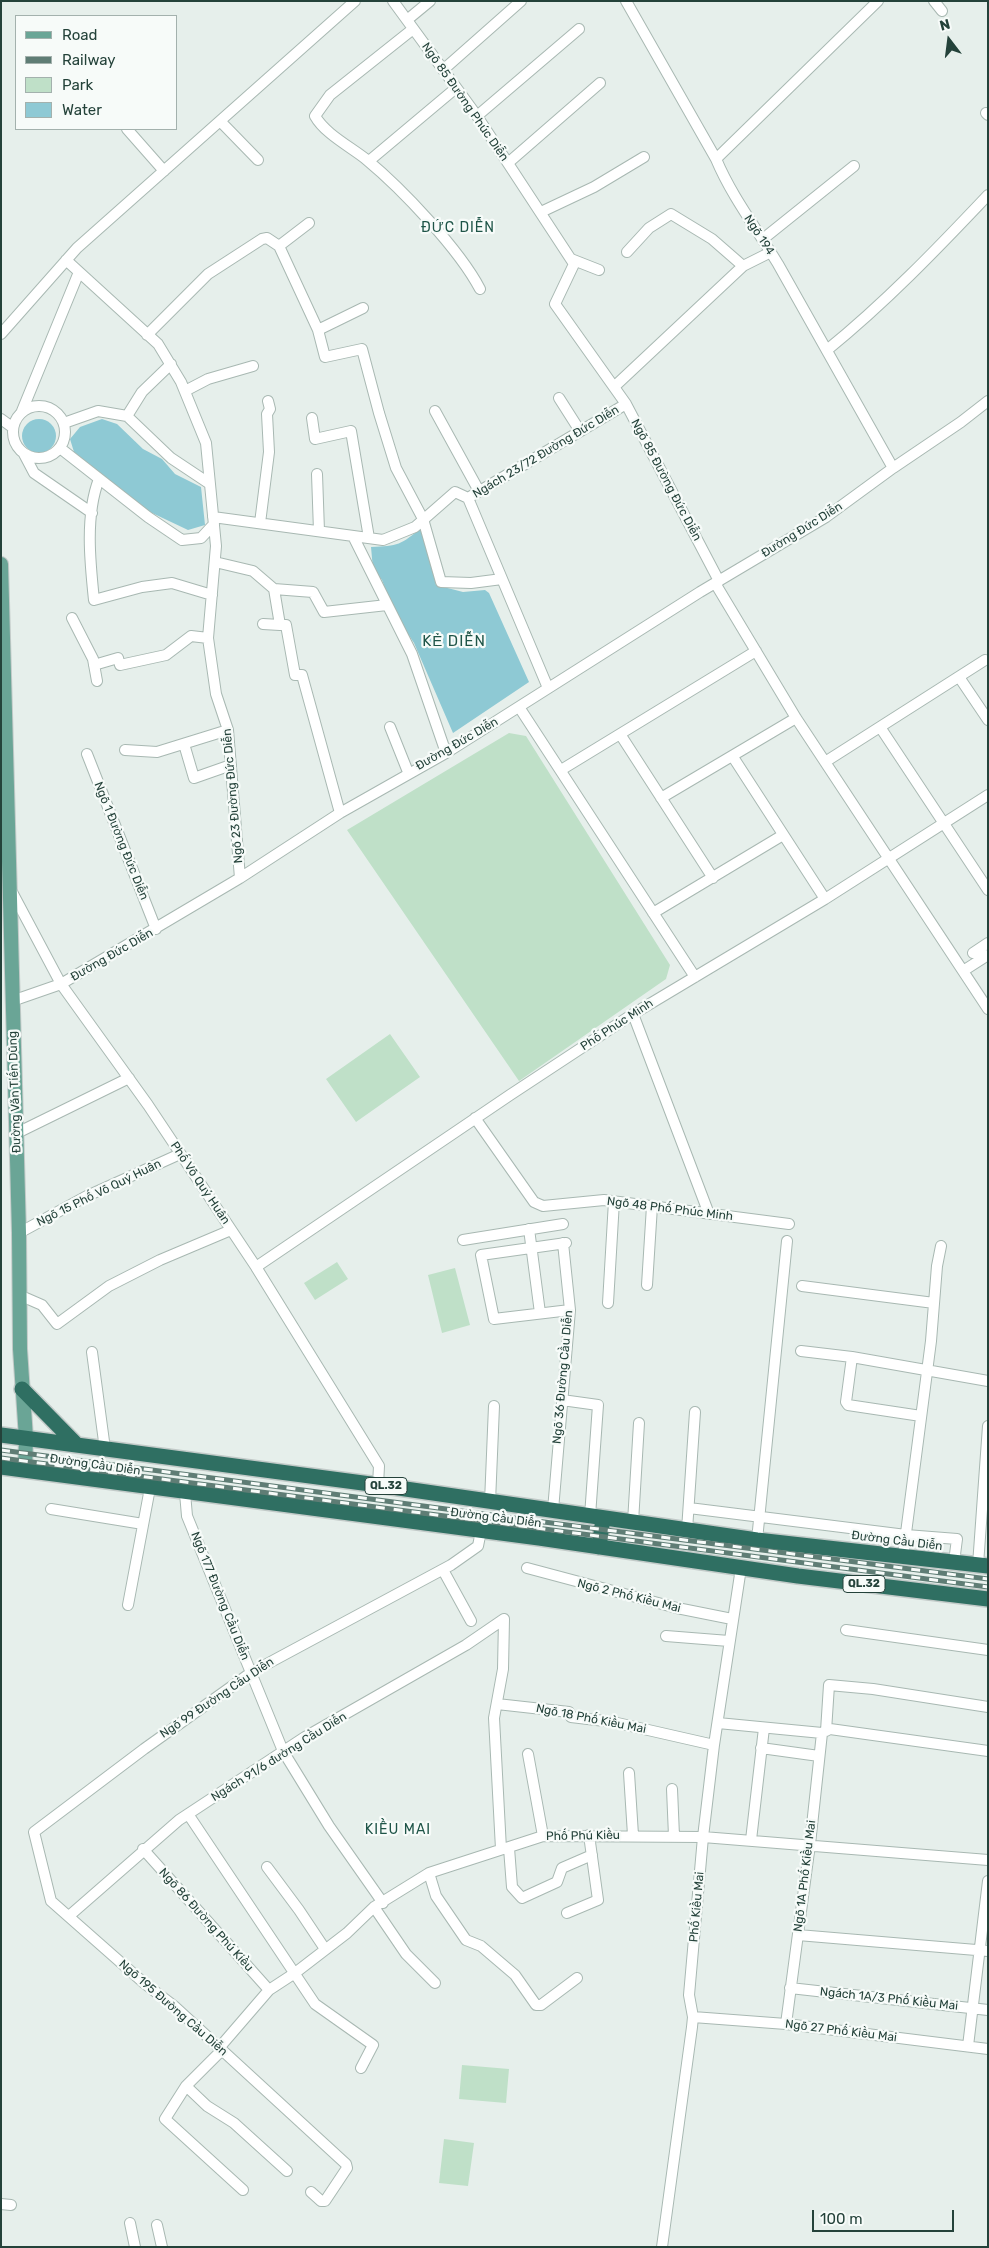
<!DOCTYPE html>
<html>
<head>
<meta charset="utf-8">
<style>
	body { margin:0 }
	#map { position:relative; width:989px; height:2248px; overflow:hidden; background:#e6efeb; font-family:Rubik,sans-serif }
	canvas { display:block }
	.frame { position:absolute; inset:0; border:2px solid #24423a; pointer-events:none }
	.legend { position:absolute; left:15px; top:15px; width:162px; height:115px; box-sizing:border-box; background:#f7fbf9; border:1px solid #a3b1ad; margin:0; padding:6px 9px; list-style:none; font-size:15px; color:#24423a }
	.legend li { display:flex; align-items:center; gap:10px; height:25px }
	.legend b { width:25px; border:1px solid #a3b1ad }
	.north { position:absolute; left:924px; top:15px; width:50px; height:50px; -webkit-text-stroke:4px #f7fbf9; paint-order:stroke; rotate:345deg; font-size:14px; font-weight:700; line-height:20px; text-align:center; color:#24423a }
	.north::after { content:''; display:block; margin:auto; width:18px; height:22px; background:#24423a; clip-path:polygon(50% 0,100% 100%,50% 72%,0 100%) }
	.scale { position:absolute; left:812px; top:2210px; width:142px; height:22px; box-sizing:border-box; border:2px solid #24423a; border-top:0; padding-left:6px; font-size:15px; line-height:18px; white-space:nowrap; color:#24423a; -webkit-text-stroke:4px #f7fbf9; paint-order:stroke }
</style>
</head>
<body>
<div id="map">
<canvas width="989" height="2248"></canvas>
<div class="frame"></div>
<ul class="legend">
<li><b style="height:6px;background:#6aa596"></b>Road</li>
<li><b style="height:6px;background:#5f7d75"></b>Railway</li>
<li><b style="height:14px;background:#bfe0c8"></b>Park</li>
<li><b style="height:14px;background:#8ec9d4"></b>Water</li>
</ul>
<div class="north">N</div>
<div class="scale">100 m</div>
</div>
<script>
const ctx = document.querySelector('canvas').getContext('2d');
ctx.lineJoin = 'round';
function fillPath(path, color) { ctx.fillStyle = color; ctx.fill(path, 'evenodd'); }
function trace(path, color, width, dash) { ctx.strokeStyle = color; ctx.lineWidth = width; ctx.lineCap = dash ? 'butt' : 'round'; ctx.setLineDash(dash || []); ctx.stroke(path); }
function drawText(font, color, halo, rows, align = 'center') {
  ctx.font = font + ' Rubik,sans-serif'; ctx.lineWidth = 4.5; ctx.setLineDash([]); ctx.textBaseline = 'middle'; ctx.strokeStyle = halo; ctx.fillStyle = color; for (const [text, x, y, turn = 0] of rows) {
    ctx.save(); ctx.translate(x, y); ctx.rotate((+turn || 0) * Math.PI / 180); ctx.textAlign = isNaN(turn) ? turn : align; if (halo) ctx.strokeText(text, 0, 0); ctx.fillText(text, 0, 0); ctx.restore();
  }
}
fillPath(new Path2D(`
	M 509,733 L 526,736 L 670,965 L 666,979 L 519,1081 L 347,830 Z
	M 390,1034 L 420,1077 L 356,1122 L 326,1079 Z
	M 337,1262 L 348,1279 L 315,1300 L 304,1283 Z
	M 455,1268 L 470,1325 L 442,1333 L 428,1275 Z
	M 462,2065 L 509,2069 L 506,2103 L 459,2099 Z
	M 444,2139 L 474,2143 L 468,2186 L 439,2183 Z`), '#bfe0c8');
fillPath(new Path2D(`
	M 102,419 L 117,424 L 143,449 L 162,459 L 175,474 L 201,487 L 205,525 L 188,530 L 150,512 L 117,489 L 74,452 L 70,439 L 80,427 Z
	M22 436a17 17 0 1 1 34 0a17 17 0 1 1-34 0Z
	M 422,527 L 436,585 L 463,592 L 485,590 L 489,593 L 529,682 L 453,733 L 414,643 L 394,613 L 382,580 L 373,569 L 371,547 C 398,546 401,545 422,527 Z`), '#8ec9d4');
const minor = new Path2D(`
	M 393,1 L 477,116 L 574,264 L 555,304 L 626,404 L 719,581
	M 626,1 L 716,159 C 732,197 757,229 778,264 C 817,332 855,400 893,468
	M 934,1 L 942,11
	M 407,20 L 430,1
	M 413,29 L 330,95 L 315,116 C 325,134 351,147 367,160 C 402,189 459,249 480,289
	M 443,70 L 521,1
	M 986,113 L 988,115
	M 477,116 L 579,29
	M 220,121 L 258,160
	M 127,129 L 164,171
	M 716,159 L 878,1
	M 369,161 L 456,88
	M 508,163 L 600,83
	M 541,212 L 594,187 L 644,157
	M 309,223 L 279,246 L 318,330 L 325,357 L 362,349 L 379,413 L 396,468 L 423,519 L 441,582 L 471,583 L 502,579
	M 763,239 L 854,166
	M 627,252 L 649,228 L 671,214 L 712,239 L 743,266
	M 571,259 L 599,270
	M 66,260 L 158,344 L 181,382 L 206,443 L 216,546 L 208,638 L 216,694 L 228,730 L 240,878
	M 318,330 L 363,308
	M 1,334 L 77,248 L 355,1
	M 147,335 L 208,274 L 262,239 L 267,238 L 279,246
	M 827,350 C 885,303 937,249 988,195
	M 615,386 L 743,266 L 771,252
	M 185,391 L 208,379 L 253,366
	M 559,398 L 580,431
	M13 432a26 26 0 1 1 52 0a26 26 0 1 1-52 0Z
	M 22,411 L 79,272
	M 435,411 L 479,491
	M 127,416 L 142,392 L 171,364
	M 312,418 L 315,439 L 351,431 L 369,538
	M 1,419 L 12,427
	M 64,423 L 98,411 L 127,416 L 171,458 L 210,484
	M 60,448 L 148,517 L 182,540 L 201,538 L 214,524
	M 24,454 L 34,473 L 92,513
	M 317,474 L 319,531
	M 99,479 C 85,515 90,562 94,600 L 142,587 L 172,583 L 212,595
	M 468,498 L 548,688
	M 468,498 L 626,404
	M 213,517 L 383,540 L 415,527 L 455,492 L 468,498
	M 260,523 L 269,452 L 267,414 L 270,409 L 268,401
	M 353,536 L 412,654 L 446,753
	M 215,562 L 253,571 L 274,589 L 313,592 L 324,612 L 387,605
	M 715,583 L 796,718 L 988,1009
	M 274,589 L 280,625 L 286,625 L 295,675 L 302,675 L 340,813
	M 72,618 L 93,659 L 97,681
	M 263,624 L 280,625
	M 94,665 L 118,658 L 120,665 L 166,655 L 191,636 L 208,638
	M 959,677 L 988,720
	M 519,707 L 695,977
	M 390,727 L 408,772
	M 880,727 L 988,890
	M 620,734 L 713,878
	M 184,744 L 194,778 L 231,765
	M 125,750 L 157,752 L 228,730
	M 87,754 L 156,929
	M 733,757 L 825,899
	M 825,762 L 985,660
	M 561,770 L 756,651
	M 661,798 L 796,718
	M 11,890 L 61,984 L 148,1105 L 256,1267 L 379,1466 L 378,1485
	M 653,913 L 783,835
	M 973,953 L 988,943
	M 963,971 L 988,955
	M 12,1001 L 61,984 L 240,878 L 340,813 L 446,753 L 700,592 L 826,517 L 893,468 L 961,422 L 988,401
	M 633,1014 L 709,1214
	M 475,1118 L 534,1202 L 543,1206 L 604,1200 L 789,1224
	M 17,1133 L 129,1078
	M 529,1229 L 540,1313
	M 19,1233 L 87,1196 L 180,1154
	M 463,1240 L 563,1224
	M 566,1243 L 481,1255 L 494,1319 L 570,1310
	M 256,1267 L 510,1095 L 633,1014 L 825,899 L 988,795
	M 647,1285 L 652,1206
	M 802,1286 L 934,1303
	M 19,1295 L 42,1305 L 57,1324 L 109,1286 L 160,1260 L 231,1230
	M 608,1303 L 614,1201
	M 801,1351 L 852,1357 L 988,1381
	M 92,1352 L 105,1449
	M 852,1357 L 846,1402 L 848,1405 L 921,1416
	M 562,1400 L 598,1405 L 590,1516
	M 185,1493 L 187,1516 L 283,1751 L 329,1826 L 383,1903
	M 490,1502 L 494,1406
	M 689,1508 L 906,1535 L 957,1539 L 954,1562
	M 51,1509 L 143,1524
	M 553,1510 L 570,1310 L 563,1243
	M 633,1522 L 639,1423
	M 687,1530 L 695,1412
	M 757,1540 L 787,1241
	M 903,1556 L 931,1341 L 937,1266 L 941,1246
	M 978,1565 L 988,1426
	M 527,1568 L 677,1608 L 732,1619
	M 443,1570 L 471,1621
	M 128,1605 L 150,1488
	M 846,1630 L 988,1650
	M 666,1636 L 729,1641
	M 497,1704 L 569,1712 L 571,1717 L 613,1722 L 714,1745
	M 718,1723 L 822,1733
	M 826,1731 L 829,1685 L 873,1689 L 988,1707
	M 826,1731 L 830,1729 L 988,1751
	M 761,1748 L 819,1756
	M 528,1754 L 543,1836
	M 629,1773 L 633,1835
	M 672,1789 L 674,1836
	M 188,1814 L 315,2004 L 373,2045 L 361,2068
	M 751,1840 L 764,1728
	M 509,1848 L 512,1887 L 522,1898 L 557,1882 L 562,1868 L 592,1855
	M 143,1849 L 269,1990
	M 501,1849 L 494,1718 L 503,1669 L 504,1619
	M 267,1867 L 299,1910 L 325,1949
	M 429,1873 L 436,1896 L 466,1940 L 481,1946 L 515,1975 L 536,2005 L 541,2005 L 577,1978
	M 374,1907 L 406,1954 L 435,1983
	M 567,1913 L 598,1900 L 589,1835
	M 69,1916 L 179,1820 L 305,1737 L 466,1645 L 504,1619
	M 798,1935 L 988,1951
	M 790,1988 L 988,2010
	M 693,2017 L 786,2024 L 988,2049
	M 786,2024 L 810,1844 L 822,1733 L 826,1731
	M 968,2046 L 988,1881
	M 219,2048 L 269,1990 L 295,1973 L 347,1933 L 374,1907 L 429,1873 L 543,1836 L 703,1837 L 988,1860
	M 221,2051 L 186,2086 L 165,2119 L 243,2190
	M 186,2086 L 207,2106 L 234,2123 L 287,2171
	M 311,2192 L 321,2201 L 325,2201 L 347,2168 L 346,2164 L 174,2006 L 144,1983 L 51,1901 L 34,1832 L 144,1749 L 252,1672 L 451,1565 L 478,1546 L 481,1531
	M 1,2204 L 11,2205
	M 130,2223 L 135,2247
	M 157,2225 L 162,2247
	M 662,2247 L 692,2027 L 693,2017 L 689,1995 L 703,1837 L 714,1745 L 741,1568`);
const major = new Path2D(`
	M 1,564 L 19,1233 L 20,1349 L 26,1438 L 25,1470`);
const highway = new Path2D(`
	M 22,1389 L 77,1445
	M 1,1435 L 378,1485 L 757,1540 L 988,1566
	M 1,1467 L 539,1538 L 798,1576 L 988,1599
	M 599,1547 L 603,1518`);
trace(minor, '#a8b8b2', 12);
trace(major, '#c2cac8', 16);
trace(highway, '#c2cac8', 18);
trace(minor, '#fff', 10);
trace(major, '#6aa596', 14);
trace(highway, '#2f6f62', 15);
const rail = new Path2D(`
	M 1,1450 L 544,1522 L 988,1579
	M 1,1458 L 988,1587`);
trace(rail, '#5f7d75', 5);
trace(rail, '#f7fbf9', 3, [9]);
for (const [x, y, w] of [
	[386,1486,42],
	[864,1584,42]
]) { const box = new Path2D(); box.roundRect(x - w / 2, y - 8.5, w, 17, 4); ctx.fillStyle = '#f7fbf9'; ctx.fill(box); trace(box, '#24423a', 1); }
drawText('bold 11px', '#24423a', null, [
	["QL.32",386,1486],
	["QL.32",864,1584]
]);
drawText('12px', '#24423a', '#f7fbf9', [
	["Ngõ 85 Đường Phúc Diễn",465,102,55],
	["Ngõ 194",759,235,57],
	["Ngách 23/72 Đường Đức Diễn",546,452,-31],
	["Ngõ 85 Đường Đức Diễn",666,480,62],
	["Đường Đức Diễn",802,530,-32],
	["Đường Đức Diễn",457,744,-30],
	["Ngõ 23 Đường Đức Diễn",233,796,-95],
	["Ngõ 1 Đường Đức Diễn",121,841,68],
	["Đường Đức Diễn",112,955,-30],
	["Phố Phúc Minh",617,1025,-33],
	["Đường Văn Tiến Dũng",15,1092,-92],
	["Phố Võ Quý Huân",200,1183,56],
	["Ngõ 15 Phố Võ Quý Huân",99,1193,-26],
	["Ngõ 48 Phố Phúc Minh",670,1209,7],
	["Ngõ 36 Đường Cầu Diễn",563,1377,-85],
	["Đường Cầu Diễn",95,1465,8],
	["Đường Cầu Diễn",496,1518,7],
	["Đường Cầu Diễn",897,1541,7],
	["Ngõ 177 Đường Cầu Diễn",220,1596,68],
	["Ngõ 2 Phố Kiều Mai",629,1596,14],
	["Ngõ 99 Đường Cầu Diễn",217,1698,-34],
	["Ngõ 18 Phố Kiều Mai",591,1719,11],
	["Ngách 91/6 đường Cầu Diễn",279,1757,-32],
	["Phố Phú Kiều",583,1836,-1],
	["Ngõ 1A Phố Kiều Mai",805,1876,-83],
	["Phố Kiều Mai",697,1907,-85],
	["Ngõ 86 Đường Phú Kiều",206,1920,48],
	["Ngách 1A/3 Phố Kiều Mai",889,1999,6],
	["Ngõ 195 Đường Cầu Diễn",173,2008,41],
	["Ngõ 27 Phố Kiều Mai",841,2031,7]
]);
ctx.letterSpacing = '1px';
drawText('14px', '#1f5548', '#f7fbf9', [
	["ĐỨC DIỄN",458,228],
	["KIỀU MAI",398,1830]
]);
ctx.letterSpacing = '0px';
ctx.letterSpacing = '1px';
drawText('15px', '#1f5548', '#f7fbf9', [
	["KẺ DIỄN",454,642]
]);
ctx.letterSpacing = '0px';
</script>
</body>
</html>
